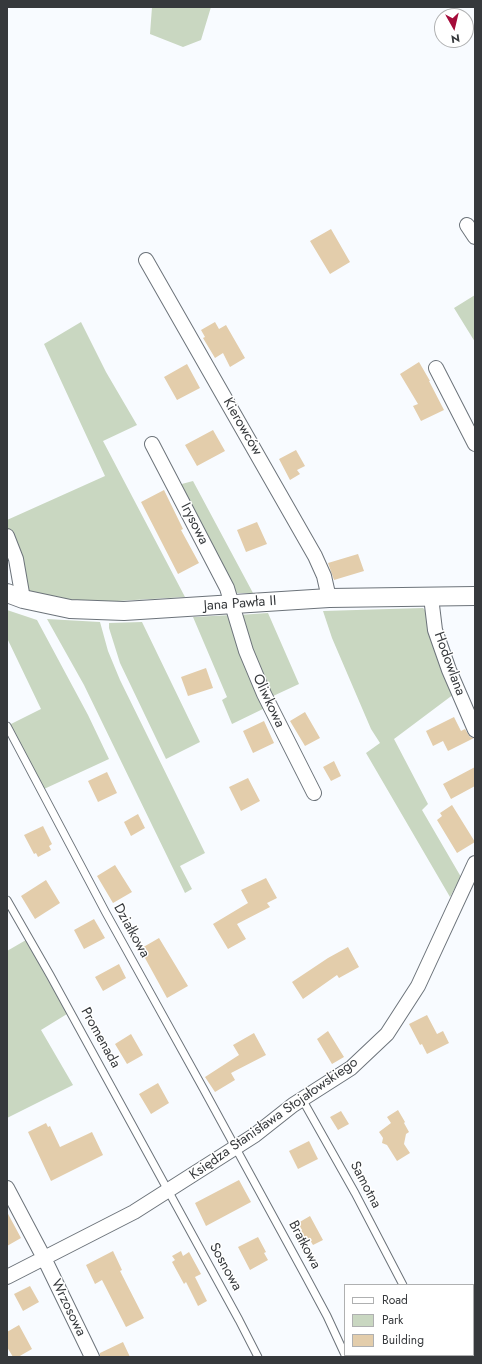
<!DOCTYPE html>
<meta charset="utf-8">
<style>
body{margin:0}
#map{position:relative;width:482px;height:1364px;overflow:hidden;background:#f8fbff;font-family:Jost,sans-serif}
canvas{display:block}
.frame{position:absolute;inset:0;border:8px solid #36393c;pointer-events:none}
.legend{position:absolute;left:344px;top:1284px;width:130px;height:72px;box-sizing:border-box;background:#fff;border:1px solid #afb0b1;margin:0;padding:5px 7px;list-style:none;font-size:12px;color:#36393c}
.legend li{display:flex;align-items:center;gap:8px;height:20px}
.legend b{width:20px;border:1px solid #afb0b1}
.north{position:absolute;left:434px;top:8px;width:40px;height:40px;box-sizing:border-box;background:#fff;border:1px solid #afb0b1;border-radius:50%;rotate:172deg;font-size:11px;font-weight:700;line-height:16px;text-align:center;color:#36393c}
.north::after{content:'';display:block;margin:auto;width:14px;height:18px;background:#a50b3a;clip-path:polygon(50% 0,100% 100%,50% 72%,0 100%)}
</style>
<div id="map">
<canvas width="482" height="1364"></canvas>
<div class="frame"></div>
<ul class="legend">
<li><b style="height:5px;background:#fff"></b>Road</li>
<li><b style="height:11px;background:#c9d7c1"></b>Park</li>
<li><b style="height:11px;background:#e3cdab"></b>Building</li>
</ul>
<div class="north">N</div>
</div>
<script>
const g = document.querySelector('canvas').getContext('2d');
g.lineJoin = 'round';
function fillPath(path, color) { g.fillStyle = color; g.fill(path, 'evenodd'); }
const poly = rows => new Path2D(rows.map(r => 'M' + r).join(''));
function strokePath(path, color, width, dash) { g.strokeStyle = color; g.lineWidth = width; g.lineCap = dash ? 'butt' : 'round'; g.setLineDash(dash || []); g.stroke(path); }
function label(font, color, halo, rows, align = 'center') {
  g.font = font + ' Jost,sans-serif'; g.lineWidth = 3; g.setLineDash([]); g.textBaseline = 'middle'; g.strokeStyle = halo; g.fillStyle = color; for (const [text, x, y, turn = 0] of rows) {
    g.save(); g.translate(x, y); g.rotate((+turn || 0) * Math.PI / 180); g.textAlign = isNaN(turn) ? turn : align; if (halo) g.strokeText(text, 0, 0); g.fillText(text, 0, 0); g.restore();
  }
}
fillPath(poly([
 [152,7,211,7,201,40,183,47,150,34],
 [475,295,475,342,454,308],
 [81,322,106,372,137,425,103,441,185,597,84,603,25,594,18,554,7,529,7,520,105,476,44,344],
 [193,481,253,593,237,593,232,590,178,485],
 [423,608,426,611,454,694,394,739,428,804,422,810,461,877,450,897,366,753,380,743,371,729,332,638,323,611],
 [7,610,37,620,88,715,109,759,44,789,9,725,41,709,7,638],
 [268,613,299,684,271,697,239,615],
 [232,615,267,707,232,724,222,700,227,697,193,617],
 [47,619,100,622,108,651,120,680,205,853,180,866,192,889,185,893,84,685],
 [142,622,200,742,166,759,120,663,109,628,109,623],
 [26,940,67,1014,41,1030,73,1085,7,1118,7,951]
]), '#c9d7c1');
fillPath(poly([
 [331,229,350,262,330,274,310,241],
 [215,322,219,329,226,325,245,358,230,367,223,353,215,358,203,338,205,337,201,330],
 [419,362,430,381,429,381,444,410,421,421,413,406,418,404,400,374],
 [187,364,200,388,177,400,164,377],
 [213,430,225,451,197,466,185,445],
 [296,450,305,466,297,470,300,474,290,480,279,459],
 [164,490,183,529,181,530,199,563,178,574,141,502],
 [257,522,267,544,246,552,237,530],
 [358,554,364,571,334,580,328,563],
 [206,668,213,688,188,696,181,677],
 [305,712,320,738,305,746,290,721],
 [454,717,461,731,465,729,470,737,474,738,448,751,443,741,433,746,426,731],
 [264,721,274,743,253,753,243,731],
 [334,761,341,776,331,781,323,767],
 [475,767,475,786,451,799,443,784],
 [107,772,117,793,98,802,88,781],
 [248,778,260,801,241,811,229,787],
 [452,805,475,842,457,853,437,820,442,816,440,813],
 [138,814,145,828,131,836,124,822],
 [43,826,52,844,49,846,51,850,38,857,36,853,34,854,24,835],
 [115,865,132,892,113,903,97,876],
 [266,878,277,898,267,903,270,907,237,924,246,939,228,949,213,924,248,903,241,890],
 [46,880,60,903,35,919,21,896],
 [94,919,105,938,84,949,74,930],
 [159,938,188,986,167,998,140,949],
 [348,947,359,967,339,978,337,975,303,999,292,982,328,958],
 [119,964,126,978,103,991,95,977],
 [427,1015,437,1034,443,1031,449,1043,427,1054,422,1044,420,1045,409,1024],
 [328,1031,344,1057,332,1064,317,1039],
 [254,1033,266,1055,231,1073,235,1080,215,1092,205,1077,239,1055,233,1045],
 [131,1034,143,1055,127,1064,115,1044],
 [158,1083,169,1103,151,1114,139,1094],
 [398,1110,405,1122,404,1123,409,1132,406,1134,404,1144,410,1153,397,1161,387,1145,382,1143,383,1138,379,1132,391,1123,387,1117],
 [341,1111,349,1124,338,1130,330,1117],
 [46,1123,48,1127,50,1126,60,1147,92,1132,103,1155,51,1181,28,1132],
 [309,1141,318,1159,298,1169,289,1151],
 [239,1180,251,1202,206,1226,195,1203],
 [7,1212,21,1238,7,1246],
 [310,1216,323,1240,313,1245,310,1240,305,1242,299,1232,302,1230,298,1223],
 [258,1237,266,1252,264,1253,268,1260,250,1270,238,1247],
 [113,1251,122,1270,120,1271,144,1318,126,1327,102,1280,95,1284,86,1265],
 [181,1251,183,1256,189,1252,201,1274,195,1277,207,1301,198,1306,186,1282,184,1284,172,1262,175,1260,172,1256],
 [30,1286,39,1302,23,1311,14,1294],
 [19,1325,32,1349,18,1357,13,1357,7,1347,7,1332],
 [123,1342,130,1357,100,1357,100,1353]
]), '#e3cdab');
const service = poly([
 [7,726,106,913,203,1088,305,1275,327,1316,346,1357],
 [7,900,50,975,239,1320,258,1357],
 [302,1099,355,1193,403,1285],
 [439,1355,439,1357]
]);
const minor = poly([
 [467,225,475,237],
 [146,260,315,556,324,576,329,598],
 [436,368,475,444],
 [152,444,227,588,246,651,264,694,314,793],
 [7,536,16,559,23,599],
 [431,597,435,630,449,670,475,730],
 [7,1188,44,1258,92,1357],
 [7,1277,134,1212,255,1135,293,1105,351,1068,387,1034,418,986,475,863]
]);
const tertiary = poly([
 [7,593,23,599,70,609,124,611,329,598,475,596]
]);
strokePath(service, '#6c737a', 9);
strokePath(minor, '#6c737a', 16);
strokePath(tertiary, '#6c737a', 20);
strokePath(service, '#fff', 7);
strokePath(minor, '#fff', 14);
strokePath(tertiary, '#fff', 18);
label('14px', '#36393c', '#fff', [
 ["Kierowców",242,427,60],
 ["Irysowa",194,524,63],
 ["Jana Pawła II",240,604,-4],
 ["Hodowlana",449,664,70],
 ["Oliwkowa",268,701,65],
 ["Działkowa",131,931,61],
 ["Promenada",100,1038,61],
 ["Księdza Stanisława Stojałowskiego",274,1119,-35],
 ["Samotna",365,1185,62],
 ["Bratkowa",304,1245,62],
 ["Sosnowa",225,1267,61],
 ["Wrzosowa",68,1308,64]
]);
</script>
